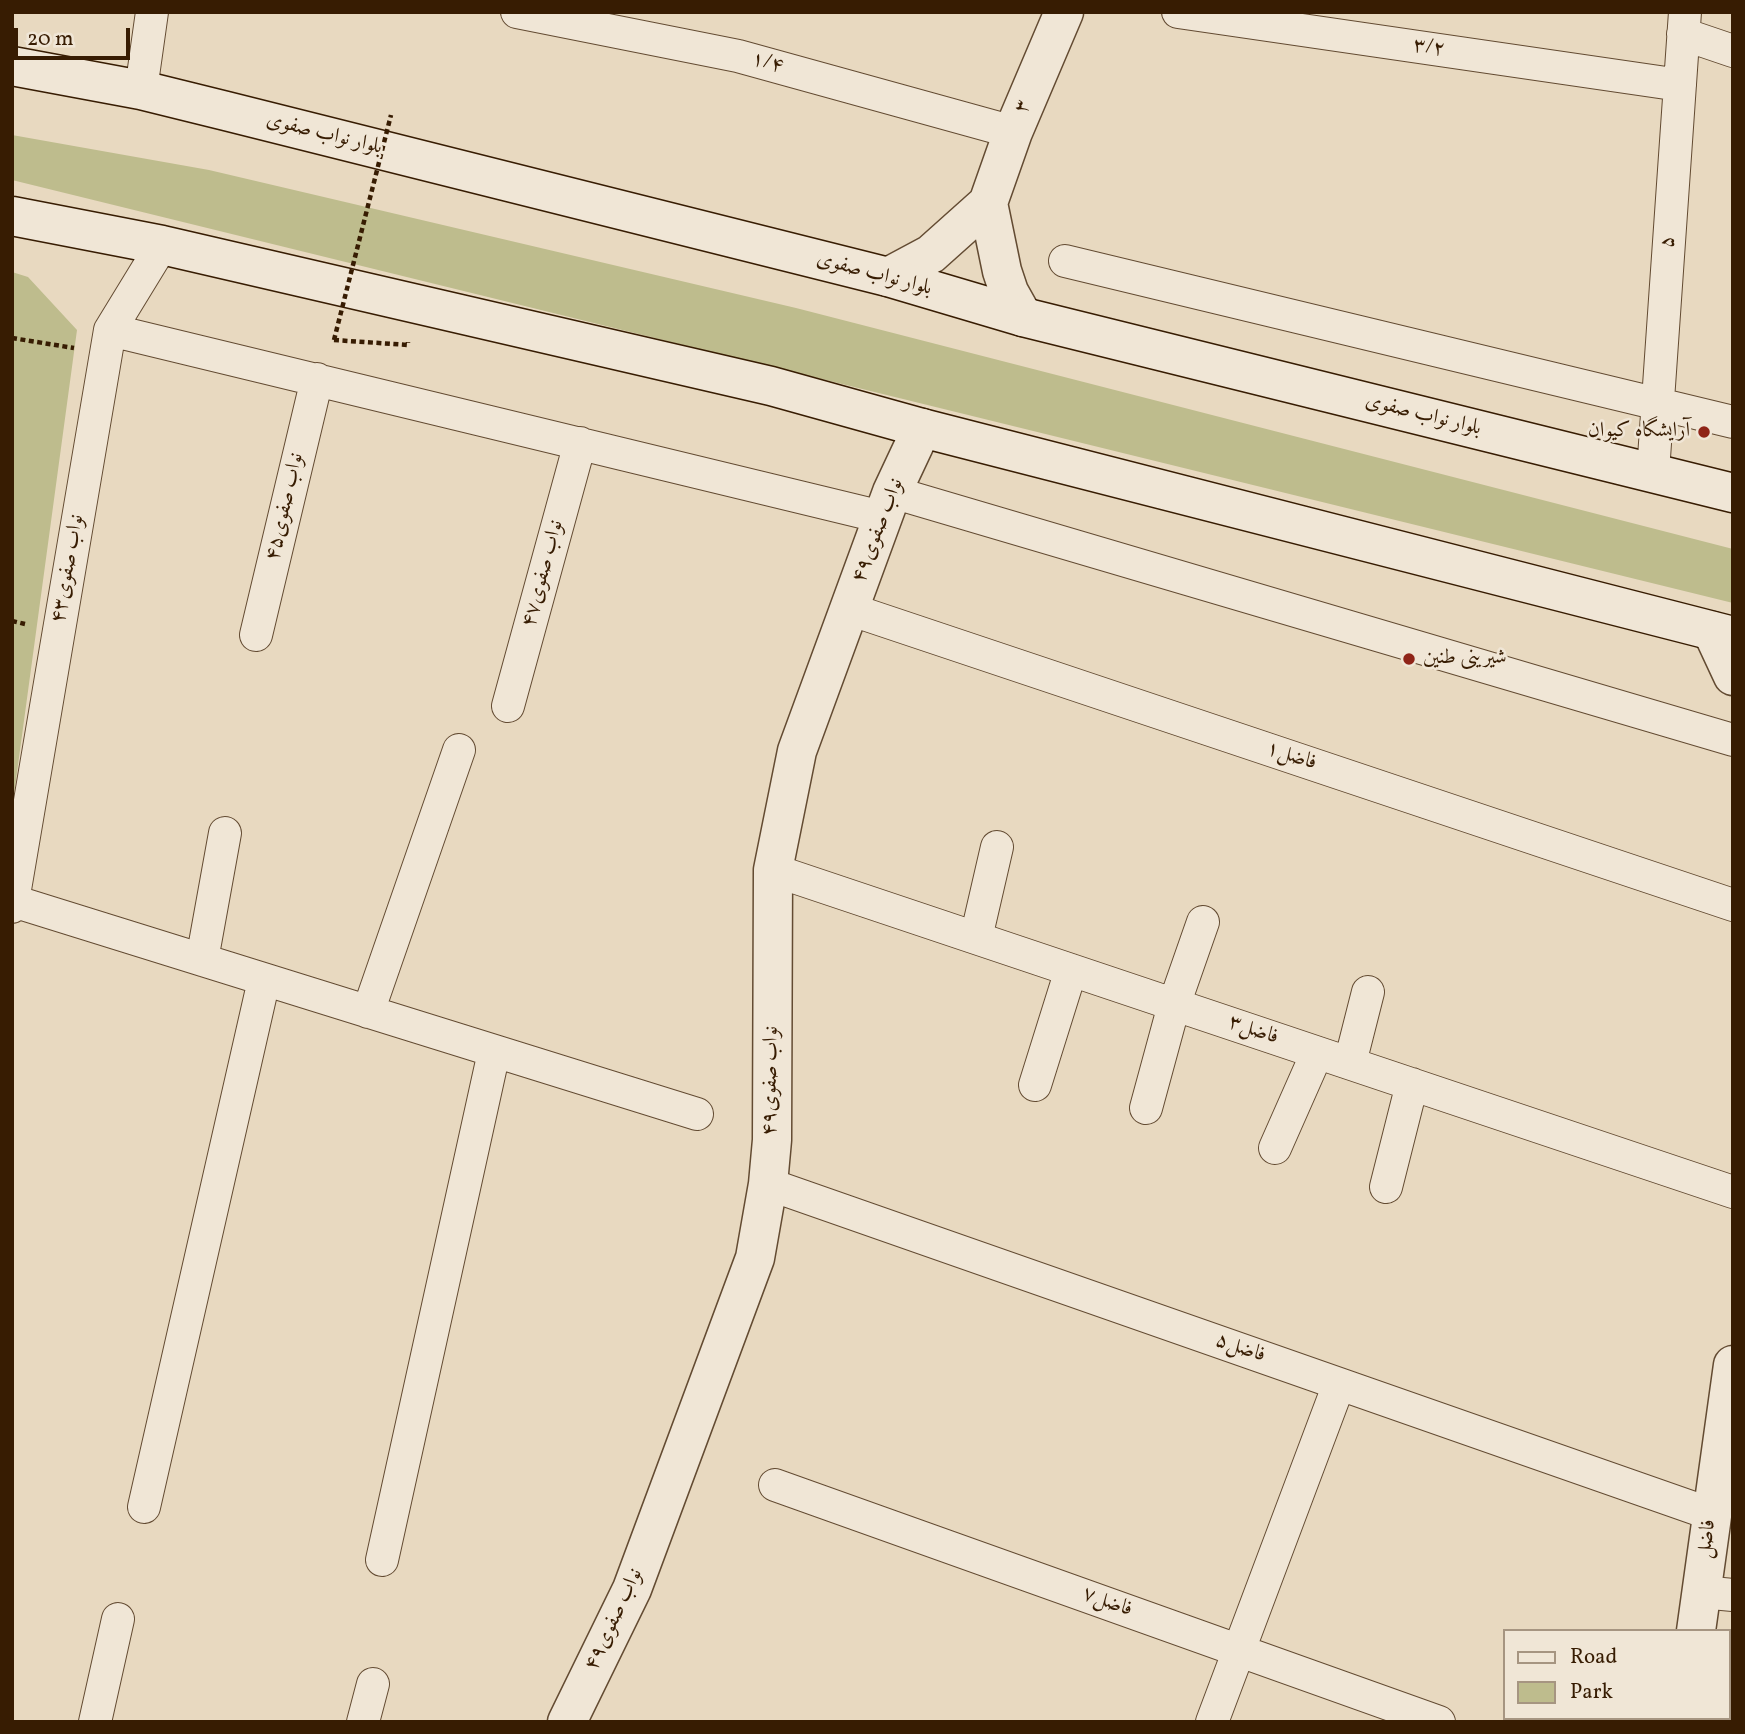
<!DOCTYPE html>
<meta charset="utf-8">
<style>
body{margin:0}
#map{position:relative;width:1745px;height:1734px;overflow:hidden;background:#e8d9c0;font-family:Vollkorn,serif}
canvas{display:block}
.frame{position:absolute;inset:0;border:14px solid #371c02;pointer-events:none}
.legend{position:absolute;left:1503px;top:1629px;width:228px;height:91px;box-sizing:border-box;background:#f0e6d6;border:2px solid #a69581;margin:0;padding:9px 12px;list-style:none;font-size:21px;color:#371c02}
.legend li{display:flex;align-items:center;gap:14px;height:35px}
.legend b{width:35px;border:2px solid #a69581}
.scale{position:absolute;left:14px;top:28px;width:116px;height:32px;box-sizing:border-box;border:4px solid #371c02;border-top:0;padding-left:9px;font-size:21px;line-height:24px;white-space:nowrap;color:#371c02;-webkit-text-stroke:5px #f0e6d6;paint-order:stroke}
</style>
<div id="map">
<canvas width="1745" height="1734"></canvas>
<div class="frame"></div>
<ul class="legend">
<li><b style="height:9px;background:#f0e6d6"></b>Road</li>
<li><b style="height:19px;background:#bebc8d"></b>Park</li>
</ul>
<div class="scale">20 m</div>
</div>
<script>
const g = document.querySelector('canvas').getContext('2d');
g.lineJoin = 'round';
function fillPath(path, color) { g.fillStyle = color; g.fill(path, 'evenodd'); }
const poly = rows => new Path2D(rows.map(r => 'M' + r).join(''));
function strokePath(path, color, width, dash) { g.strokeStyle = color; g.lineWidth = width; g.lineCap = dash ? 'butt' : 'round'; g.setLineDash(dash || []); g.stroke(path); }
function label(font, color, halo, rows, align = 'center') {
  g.font = font + ' Vollkorn,Amiri,serif'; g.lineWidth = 5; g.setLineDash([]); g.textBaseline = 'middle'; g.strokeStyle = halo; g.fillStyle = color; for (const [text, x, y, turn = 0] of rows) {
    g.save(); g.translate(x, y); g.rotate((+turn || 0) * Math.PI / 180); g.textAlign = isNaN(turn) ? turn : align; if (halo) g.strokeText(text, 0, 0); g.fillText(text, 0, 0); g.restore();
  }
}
fillPath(poly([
 [12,135,209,170,796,308,1733,549,1733,603,12,180],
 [12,272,28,277,77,330,12,809]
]), '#bebc8d');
const minor = poly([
 [517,12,738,56,1013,132],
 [1178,12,1680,85],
 [1683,34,1733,51],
 [141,90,152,12],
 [1065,261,1733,422],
 [110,330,882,517],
 [1653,472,1685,12],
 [892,492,1733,740],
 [849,609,1733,905],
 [256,635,317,379],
 [508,706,580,443],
 [773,870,1733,1192],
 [13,901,697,1114],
 [12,907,110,330,162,245],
 [976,938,997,847],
 [202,960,225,833],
 [368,1012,459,750],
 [1350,1063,1368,992],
 [1035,1085,1071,970],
 [1146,1108,1174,1005,1203,922],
 [1275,1148,1317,1053],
 [768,1184,1711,1514],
 [1386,1187,1412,1084],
 [775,1485,1439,1722],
 [144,1507,264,980],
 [382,1560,494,1052],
 [1701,1592,1733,1595],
 [95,1722,118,1619],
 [363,1722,373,1684],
 [1212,1722,1339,1384]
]);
const tertiary = poly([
 [988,203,1002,271,1009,292,1023,317],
 [888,277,931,254,988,203,1013,132,1064,12],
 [1712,631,1733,676],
 [1696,1631,1733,1365],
 [567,1722,632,1589,755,1258,768,1184,772,1140,773,870,797,751,892,492,922,428],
 [1683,1722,1684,1718]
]);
const secondary = poly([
 [12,66,141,90,226,111,888,277,1023,317,1733,493],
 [12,216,162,245,771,386,922,428,1733,636]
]);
strokePath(minor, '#634b32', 34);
strokePath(tertiary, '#634b32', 41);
strokePath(secondary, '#371c02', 41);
strokePath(poly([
 [12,338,74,348],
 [334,340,408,345,408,342],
 [12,621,25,624]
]), '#371c02', 4.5, [5, 3.5]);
strokePath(minor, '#f0e6d6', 32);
strokePath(tertiary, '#f0e6d6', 38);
strokePath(secondary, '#f0e6d6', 38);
strokePath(poly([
 [334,340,391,115]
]), '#371c02', 4.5, [5, 3.5]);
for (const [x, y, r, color] of [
 [1704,432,7,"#8f2418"],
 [1409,659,7,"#8f2418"]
]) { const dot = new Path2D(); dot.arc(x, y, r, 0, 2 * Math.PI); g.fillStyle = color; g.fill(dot); strokePath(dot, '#f0e6d6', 2.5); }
label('21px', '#371c02', '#f0e6d6', [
 ["۳/۲",1429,49,8],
 ["۱/۴",767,64,15],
 ["۳",1024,107,-67],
 ["بلوار نواب صفوی",324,135,14],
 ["۵",1669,242,-86],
 ["بلوار نواب صفوی",874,275,15],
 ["بلوار نواب صفوی",1423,416,14],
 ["۴۵نواب صفوی",286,507,-77],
 ["۴۹نواب صفوی",879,531,-69],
 ["۴۳نواب صفوی",69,569,-80],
 ["۴۷نواب صفوی",544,574,-75],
 ["۱فاضل",1291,757,18],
 ["۳فاضل",1253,1031,19],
 ["۴۹نواب صفوی",772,1081,-89],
 ["۵فاضل",1240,1349,19],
 ["فاضل",1708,1539,-83],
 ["۷فاضل",1107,1603,20],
 ["۴۹نواب صفوی",615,1620,-65]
]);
label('21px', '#371c02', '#f0e6d6', [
 ["آرایشگاه کیوان",1690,432],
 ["شیرینی طنین",1423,659,"left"]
], 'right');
</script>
